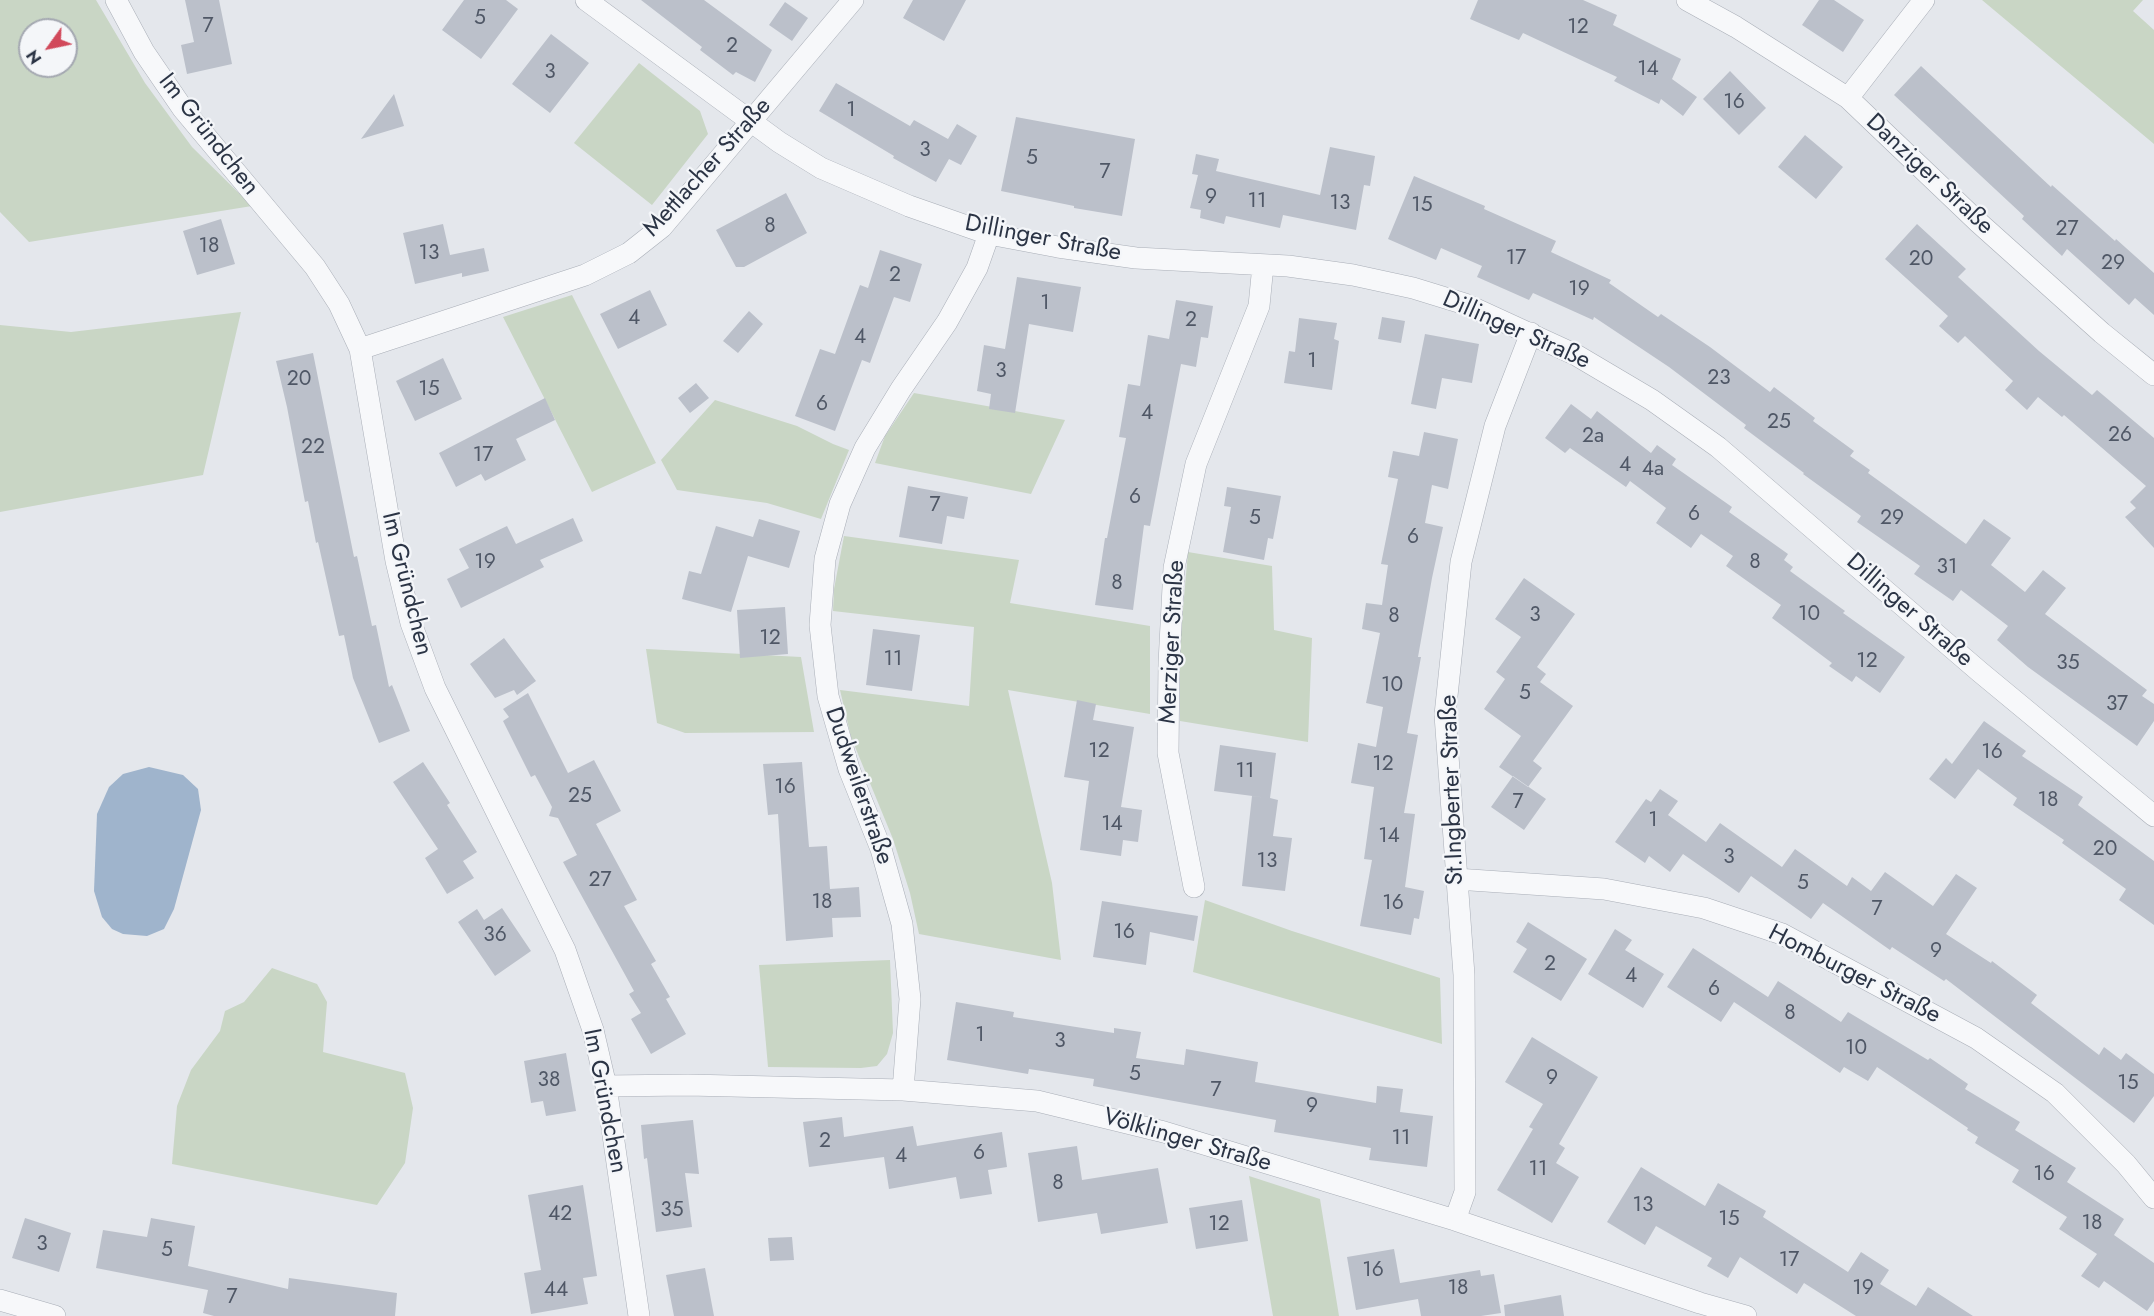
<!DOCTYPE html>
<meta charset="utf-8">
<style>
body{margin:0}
#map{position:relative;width:2154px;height:1316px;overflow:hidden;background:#e4e7ec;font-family:Jost,sans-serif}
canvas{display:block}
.north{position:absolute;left:18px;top:18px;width:60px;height:60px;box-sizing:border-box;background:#f4f6f9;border:2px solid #a4a8b1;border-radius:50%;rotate:237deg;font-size:16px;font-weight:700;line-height:24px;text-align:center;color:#2b3445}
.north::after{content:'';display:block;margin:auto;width:21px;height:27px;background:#d1495b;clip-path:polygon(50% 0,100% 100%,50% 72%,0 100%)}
</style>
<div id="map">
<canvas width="2154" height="1316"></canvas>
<div class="north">N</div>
</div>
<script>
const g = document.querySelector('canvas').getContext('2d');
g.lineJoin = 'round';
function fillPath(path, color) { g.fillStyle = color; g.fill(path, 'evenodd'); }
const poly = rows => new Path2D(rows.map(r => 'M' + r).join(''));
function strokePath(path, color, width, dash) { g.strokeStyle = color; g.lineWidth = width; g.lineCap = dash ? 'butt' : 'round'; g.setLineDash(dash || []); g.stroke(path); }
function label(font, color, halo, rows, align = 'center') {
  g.font = font + ' Jost,sans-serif'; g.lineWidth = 4.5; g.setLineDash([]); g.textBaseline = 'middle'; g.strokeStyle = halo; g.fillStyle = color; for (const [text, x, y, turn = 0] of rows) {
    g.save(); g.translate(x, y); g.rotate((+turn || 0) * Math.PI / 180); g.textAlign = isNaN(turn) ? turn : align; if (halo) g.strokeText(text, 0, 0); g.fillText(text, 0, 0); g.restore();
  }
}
fillPath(poly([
 [0,0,96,0,145,83,192,147,252,206,29,242,0,212],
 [30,30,66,30,66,66,30,66],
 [1982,0,2143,0,2133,11,2154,30,2154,144],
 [639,63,700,111,708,134,652,205,574,143],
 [572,295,656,463,592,492,503,317],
 [241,312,203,475,0,512,0,325,71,332],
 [914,393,1065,420,1031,494,875,463,885,436],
 [715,400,797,426,833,444,849,450,821,519,767,503,677,490,661,460],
 [844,536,1019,560,1010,603,1150,626,1150,714,1008,690,1052,883,1061,960,919,934,910,893,893,839,851,737,840,690,969,706,974,627,833,611,834,589],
 [1188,552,1272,566,1274,630,1312,638,1308,742,1180,721,1180,643],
 [646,649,801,657,814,732,685,733,657,723],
 [1205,900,1292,931,1440,978,1442,1044,1193,972],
 [890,960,893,1033,887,1054,877,1066,861,1068,768,1067,759,965],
 [272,968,317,984,327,1002,323,1052,405,1073,413,1108,405,1163,377,1205,172,1164,177,1106,191,1070,220,1031,225,1011,244,1002],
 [1249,1176,1320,1199,1339,1316,1273,1316]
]), '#c9d6c5');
fillPath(poly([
 [149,767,183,775,198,789,201,810,174,909,164,929,147,936,123,934,112,929,102,917,94,891,97,814,109,787,123,774]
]), '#9fb4cc');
fillPath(poly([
 [185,0,219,0,232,64,187,74,181,45,194,42],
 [464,0,506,0,518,9,481,59,442,30],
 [641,0,704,0,772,50,755,82,736,72,733,75,700,50,702,47],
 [913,0,966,0,944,41,903,18],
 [1478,0,1583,0,1617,15,1613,25,1681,59,1672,79,1697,97,1683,116,1661,99,1659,104,1614,81,1617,77,1523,33,1519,40,1470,19],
 [1819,0,1834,0,1864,20,1843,52,1802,25],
 [785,2,808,18,792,41,769,25],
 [551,34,589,63,550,113,512,84],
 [1921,66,2051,187,2052,185,2115,241,2116,239,2154,273,2154,315,2135,298,2129,305,2067,249,2062,256,2022,219,2024,216,1894,95],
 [1730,71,1766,108,1739,135,1703,99],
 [836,83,910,126,914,120,948,139,957,124,977,136,961,165,949,159,936,182,893,158,894,156,819,111],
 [394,94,404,126,361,139],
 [1016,117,1135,139,1122,216,1074,208,1074,206,1001,191],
 [1805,135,1843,167,1816,199,1778,167],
 [1330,147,1375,156,1370,186,1364,185,1356,230,1283,215,1280,228,1226,216,1224,224,1200,218,1201,210,1190,208,1198,175,1192,174,1196,154,1219,159,1216,171,1320,195],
 [1414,176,1485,206,1484,209,1556,241,1551,252,1611,280,1609,283,1658,317,1661,314,1710,347,1770,392,1774,387,1815,418,1813,421,1854,451,1850,456,1870,470,1868,473,1966,544,1984,519,2011,538,1991,565,2025,592,2043,570,2066,588,2045,614,2147,690,2142,696,2154,704,2154,721,2137,746,2028,667,1997,640,2008,626,1961,590,1953,601,1914,574,1920,566,1857,522,1861,516,1803,474,1804,473,1744,428,1746,425,1669,367,1594,317,1593,320,1533,293,1529,300,1477,277,1482,266,1441,248,1436,260,1388,239],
 [786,193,807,233,744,267,736,267,716,230],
 [221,219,235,264,197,275,183,231],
 [443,224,450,255,484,248,489,271,462,277,462,273,415,284,403,233],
 [1917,224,1966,269,1958,277,2039,351,2092,395,2097,390,2154,438,2154,548,2125,517,2136,508,2130,502,2146,486,2064,415,2062,417,2038,397,2027,410,2005,390,2013,381,1965,336,1958,343,1939,326,1948,316,1885,259],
 [880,250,922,264,910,302,894,297,870,363,862,360,835,431,795,416,820,349,835,354,860,285,868,288],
 [1017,277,1081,287,1073,332,1029,324,1015,413,989,409,991,394,977,391,984,345,1005,349],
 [650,290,667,325,618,349,600,314],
 [1176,300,1213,306,1208,338,1201,337,1196,367,1181,364,1150,526,1144,525,1133,610,1095,605,1105,538,1107,538,1126,438,1119,437,1128,384,1140,386,1148,335,1169,339],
 [749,311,763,324,738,353,723,341],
 [1382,317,1405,321,1401,343,1378,339],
 [1299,318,1337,323,1334,339,1339,341,1332,390,1284,383,1289,351,1295,352],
 [1425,334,1479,344,1472,383,1442,378,1436,409,1411,404],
 [313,353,354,557,357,556,372,626,376,625,389,687,392,685,410,731,379,743,353,678,344,635,339,636,318,542,316,543,308,501,305,502,287,407,276,361],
 [443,358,462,399,415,421,396,381],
 [696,383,709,398,690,413,678,398],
 [545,398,555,420,516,439,526,460,485,481,481,474,456,487,439,453],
 [1571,404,1591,419,1597,411,1651,453,1657,445,1676,459,1672,465,1732,507,1729,512,1788,554,1784,560,1793,567,1790,571,1845,611,1843,613,1905,657,1880,693,1856,676,1852,682,1829,666,1832,663,1772,618,1781,605,1726,566,1733,556,1701,534,1691,548,1656,523,1666,508,1630,481,1626,487,1570,448,1565,453,1545,438],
 [1424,432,1458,439,1448,489,1432,485,1425,523,1443,527,1432,578,1418,657,1421,657,1407,733,1418,735,1404,813,1415,814,1405,887,1424,891,1419,919,1414,918,1411,935,1360,926,1372,860,1364,859,1374,787,1351,783,1358,743,1376,747,1383,707,1366,703,1380,633,1362,629,1366,603,1382,605,1388,565,1381,564,1398,479,1388,477,1393,451,1419,456],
 [908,486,968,497,964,519,947,516,942,544,899,537],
 [1227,487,1281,496,1273,539,1268,538,1264,560,1223,552,1231,507,1224,506],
 [573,518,583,541,540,560,544,567,461,608,447,579,469,568,459,549,507,526,516,544],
 [759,519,800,531,789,568,748,556,731,612,682,599,689,571,701,574,716,526,753,537],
 [1524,578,1575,614,1537,667,1546,674,1540,682,1573,706,1533,761,1542,768,1528,787,1499,767,1521,736,1484,709,1505,679,1496,672,1521,637,1495,619],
 [785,607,788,654,740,658,737,610],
 [873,629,920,635,912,691,866,685],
 [504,638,536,681,517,695,514,690,495,698,470,664],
 [528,693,568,773,594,760,621,811,596,824,637,900,624,906,656,961,651,964,670,997,666,999,686,1034,651,1054,631,1019,641,1013,629,994,634,991,563,862,577,855,558,818,549,816,552,807,535,775,531,777,503,721,509,717,503,709],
 [1077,700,1096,704,1093,720,1134,727,1121,807,1142,810,1138,842,1123,840,1121,856,1080,850,1089,781,1064,777],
 [1984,721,2026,751,2022,756,2083,797,2078,805,2154,861,2154,925,2119,900,2126,889,2062,843,2064,840,2013,805,2017,798,1978,769,1955,799,1929,779,1946,758,1952,764],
 [1220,745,1276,753,1270,798,1278,800,1273,836,1292,838,1285,891,1242,886,1252,796,1268,798,1214,791],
 [423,762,450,803,447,805,477,852,463,861,474,878,447,894,425,858,438,849,393,782],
 [802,762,809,847,827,846,830,889,859,887,861,917,832,918,833,937,786,941,778,814,768,815,763,764],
 [1513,776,1546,799,1524,830,1491,807],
 [1660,789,1678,801,1668,815,1706,842,1720,823,1782,867,1795,849,1847,886,1852,877,1871,891,1885,872,1933,906,1956,874,1977,888,1946,934,1991,963,1992,961,2037,995,2031,1003,2099,1055,2104,1047,2121,1060,2126,1053,2154,1074,2154,1096,2134,1123,1946,979,1944,981,1892,947,1890,950,1823,903,1811,919,1751,876,1739,893,1683,854,1670,872,1649,856,1645,863,1615,842,1646,799,1651,802],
 [1102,901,1198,916,1194,941,1150,932,1146,965,1093,957],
 [502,908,531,951,495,976,458,922,477,909,484,920],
 [1528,922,1587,959,1561,1001,1513,972,1527,949,1516,942],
 [1615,929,1632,940,1625,950,1664,974,1643,1008,1588,974],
 [1693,948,1768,997,1778,981,1841,1022,1848,1012,1928,1060,1930,1058,1968,1084,1965,1089,2020,1122,2015,1130,2076,1168,2067,1182,2124,1219,2114,1235,2154,1263,2154,1301,2147,1311,2104,1281,2099,1288,2081,1276,2097,1254,2059,1229,2067,1217,2012,1182,2019,1170,1975,1143,1978,1137,1967,1130,1968,1128,1877,1067,1868,1081,1844,1067,1840,1073,1734,1002,1721,1022,1667,987],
 [956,1002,1014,1012,1013,1017,1114,1033,1114,1028,1141,1032,1136,1058,1184,1065,1186,1049,1258,1062,1255,1082,1376,1103,1377,1086,1403,1089,1400,1112,1433,1116,1427,1167,1369,1160,1371,1148,1274,1132,1276,1120,1093,1086,1094,1079,1029,1069,1028,1074,947,1060],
 [1532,1037,1598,1077,1559,1144,1565,1148,1556,1163,1579,1177,1552,1223,1497,1190,1533,1129,1529,1127,1543,1104,1505,1082],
 [566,1053,576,1111,546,1116,543,1101,531,1103,524,1061],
 [842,1117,844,1137,913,1126,917,1146,1002,1132,1007,1167,988,1170,992,1194,960,1199,956,1177,889,1189,884,1157,809,1167,803,1122],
 [693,1120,699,1174,685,1173,692,1227,656,1232,647,1158,644,1159,641,1125],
 [1077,1146,1082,1180,1158,1168,1168,1223,1101,1234,1097,1213,1038,1222,1028,1153],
 [1641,1167,1705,1206,1718,1183,1766,1211,1763,1217,1848,1272,1861,1252,1889,1270,1880,1284,1916,1306,1928,1287,1973,1316,1856,1316,1804,1283,1797,1294,1740,1257,1728,1278,1707,1266,1712,1258,1656,1226,1645,1245,1607,1222],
 [583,1185,597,1276,583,1278,588,1304,531,1314,524,1273,541,1270,528,1195],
 [1242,1200,1248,1241,1196,1249,1189,1208],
 [25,1218,71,1233,59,1272,12,1258],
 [151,1218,195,1226,188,1266,288,1289,289,1278,397,1293,395,1316,214,1316,203,1313,208,1290,96,1268,103,1230,147,1237],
 [792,1237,794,1260,770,1261,768,1238],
 [1394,1249,1400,1283,1480,1270,1481,1276,1494,1274,1501,1313,1481,1316,1421,1316,1418,1299,1356,1310,1347,1257],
 [705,1268,714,1316,674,1316,666,1275],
 [1561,1295,1564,1316,1505,1316,1504,1305]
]), '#bbc0ca');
const street = poly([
 [116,0,144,52,183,109,315,267,339,304,360,349,396,561,411,623,435,688,565,950,593,1030,606,1086,639,1316],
 [586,0,779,142,821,168,909,206,989,234,1058,247,1136,258,1288,266,1353,275,1413,288,1465,304,1576,355,1652,400,1718,447,1980,672,2154,816],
 [1687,0,1736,27,1848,98,1978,222,2102,333,2154,375],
 [1848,98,1924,0],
 [360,349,585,275,629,253,662,227,853,0],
 [1456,879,1604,889,1704,908,1782,934,1976,1038,2055,1093,2126,1164,2154,1198],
 [1194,887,1168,753,1169,663,1174,568,1196,464,1259,306,1263,265],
 [606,1086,688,1085,903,1090,1037,1101,1164,1132,1455,1220,1700,1303,1746,1316],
 [903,1090,910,999,902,924,881,849,849,769,828,696,820,625,825,559,840,504,865,448,901,389,947,322,977,268,989,234],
 [1455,1220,1465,1192,1464,975,1445,715,1461,562,1495,426,1531,333],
 [0,1300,55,1316]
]);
strokePath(street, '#a9aeb7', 22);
strokePath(street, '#f7f8fa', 21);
label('21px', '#4f5766', null, [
 ["5",480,19],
 ["7",208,27],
 ["12",1578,28],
 ["2",732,47],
 ["14",1648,70],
 ["3",550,73],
 ["16",1734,103],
 ["1",851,111],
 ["3",925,151],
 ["5",1032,159],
 ["7",1105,173],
 ["9",1211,198],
 ["11",1257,202],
 ["13",1340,204],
 ["15",1422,206],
 ["8",770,227],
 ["27",2067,230],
 ["18",209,247],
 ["13",429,254],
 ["17",1516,259],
 ["20",1921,260],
 ["29",2113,264],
 ["2",895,276],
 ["19",1579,290],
 ["1",1045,304],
 ["4",634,319],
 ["2",1191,321],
 ["4",860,338],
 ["1",1312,362],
 ["3",1001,372],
 ["23",1719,379],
 ["20",299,380],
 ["15",429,390],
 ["6",822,405],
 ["4",1147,414],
 ["25",1779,423],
 ["26",2120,436],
 ["2a",1593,437],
 ["22",313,448],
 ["17",483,456],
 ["4",1625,466],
 ["4a",1653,470],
 ["6",1135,498],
 ["7",935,506],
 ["6",1694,515],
 ["5",1255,519],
 ["29",1892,519],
 ["6",1413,538],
 ["19",485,563],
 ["8",1755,563],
 ["31",1947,568],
 ["8",1117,584],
 ["10",1809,615],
 ["3",1535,616],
 ["8",1394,617],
 ["12",770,639],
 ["11",893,660],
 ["12",1867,662],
 ["35",2068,664],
 ["10",1392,686],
 ["5",1525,694],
 ["37",2117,705],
 ["12",1099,752],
 ["16",1992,753],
 ["12",1383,765],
 ["11",1245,772],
 ["16",785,788],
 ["25",580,797],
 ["18",2048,801],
 ["7",1518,803],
 ["1",1653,821],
 ["14",1112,825],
 ["14",1389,837],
 ["20",2105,850],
 ["3",1729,858],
 ["13",1267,862],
 ["27",600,881],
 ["5",1803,884],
 ["18",822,903],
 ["16",1393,904],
 ["7",1877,910],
 ["16",1124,933],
 ["36",495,936],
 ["9",1936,952],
 ["2",1550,965],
 ["4",1631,977],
 ["6",1714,990],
 ["8",1790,1014],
 ["1",980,1036],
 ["3",1060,1042],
 ["10",1856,1049],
 ["5",1135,1075],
 ["9",1552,1079],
 ["38",549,1081],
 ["15",2128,1084],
 ["7",1216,1091],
 ["9",1312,1107],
 ["11",1401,1139],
 ["2",825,1142],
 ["6",979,1154],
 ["4",901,1157],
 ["11",1538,1170],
 ["16",2044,1175],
 ["8",1058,1184],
 ["13",1643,1206],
 ["35",672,1211],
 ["42",560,1215],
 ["15",1729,1220],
 ["18",2092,1224],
 ["12",1219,1225],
 ["3",42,1245],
 ["5",167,1251],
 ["17",1789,1261],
 ["16",1373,1271],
 ["18",1458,1289],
 ["19",1863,1289],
 ["44",556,1291],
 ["7",232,1298]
]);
label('24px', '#2b3445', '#f4f6f9', [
 ["Im Gründchen",208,135,52],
 ["Mettlacher Straße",708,168,-48],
 ["Danziger Straße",1929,175,43],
 ["Dillinger Straße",1043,239,11],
 ["Dillinger Straße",1516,331,24],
 ["Im Gründchen",406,584,76],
 ["Dillinger Straße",1909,611,41],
 ["Merziger Straße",1173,642,-87],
 ["Dudweilerstraße",858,786,71],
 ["St.Ingberter Straße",1453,790,-92],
 ["Homburger Straße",1854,975,27],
 ["Im Gründchen",604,1101,79],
 ["Völklinger Straße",1187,1141,16]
]);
</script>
